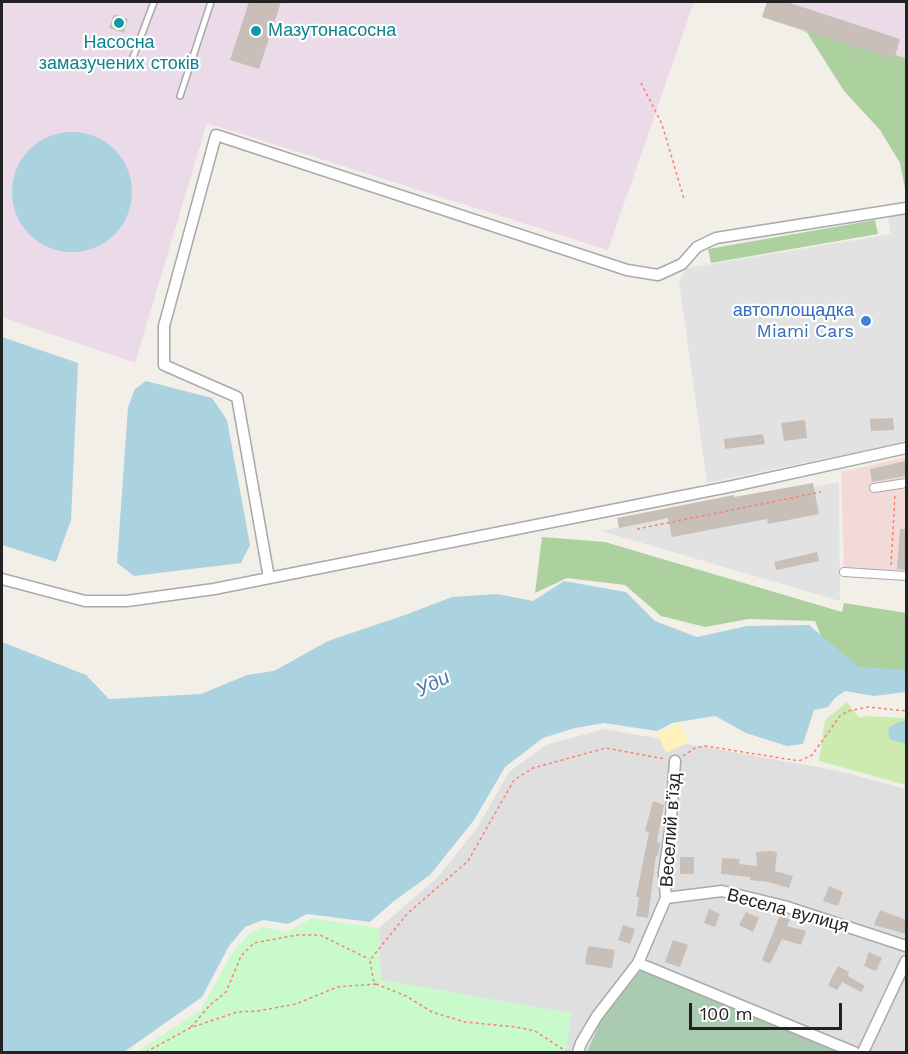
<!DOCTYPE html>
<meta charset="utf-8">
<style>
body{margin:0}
#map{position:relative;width:908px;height:1054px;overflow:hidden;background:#f2efe9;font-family:"Work Sans",sans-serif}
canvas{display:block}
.frame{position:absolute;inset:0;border:3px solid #222;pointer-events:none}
.scale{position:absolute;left:689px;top:1003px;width:153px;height:27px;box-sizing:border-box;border:3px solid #222;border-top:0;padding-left:8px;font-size:18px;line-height:21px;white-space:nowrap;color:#222;-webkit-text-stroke:4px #fff;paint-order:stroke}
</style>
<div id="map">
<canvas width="908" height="1054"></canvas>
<div class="frame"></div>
<div class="scale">100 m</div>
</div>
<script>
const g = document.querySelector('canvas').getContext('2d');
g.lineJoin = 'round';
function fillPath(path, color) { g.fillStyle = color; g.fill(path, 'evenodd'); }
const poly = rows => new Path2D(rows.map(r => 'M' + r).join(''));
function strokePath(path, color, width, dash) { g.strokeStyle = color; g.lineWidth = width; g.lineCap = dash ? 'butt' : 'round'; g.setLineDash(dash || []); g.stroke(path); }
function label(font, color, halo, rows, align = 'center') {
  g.font = font + ' "Work Sans",sans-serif'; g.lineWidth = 4.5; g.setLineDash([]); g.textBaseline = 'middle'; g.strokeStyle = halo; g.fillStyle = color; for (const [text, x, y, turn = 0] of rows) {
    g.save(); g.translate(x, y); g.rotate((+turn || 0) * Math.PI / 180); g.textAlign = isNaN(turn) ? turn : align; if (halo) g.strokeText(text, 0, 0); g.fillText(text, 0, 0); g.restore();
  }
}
fillPath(poly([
 [604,729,839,771,906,789,906,1052,566,1052,570,1013,380,980,379,928,438,877,477,828,509,772,546,745]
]), '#e0dfdf');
fillPath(poly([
 [906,457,906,581,844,572,841,472]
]), '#f2dad9');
fillPath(poly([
 [2,2,694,2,608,250,207,123,135,363,2,317],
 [767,2,906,2,906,68,762,17]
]), '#ebdbe8');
fillPath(poly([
 [847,702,859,718,865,716,906,718,906,785,819,761,825,720]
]), '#cdebb0');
fillPath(poly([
 [806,31,906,58,906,188,905,188,900,163,880,130,844,91],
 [875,220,878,234,711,263,708,249],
 [542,537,605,542,842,612,844,603,906,613,906,674,833,665,815,621,749,619,705,627,661,616,625,585,567,578,535,593]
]), '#add19e');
fillPath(poly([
 [680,723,689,742,666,753,657,733]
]), '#fff1ba');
fillPath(poly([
 [642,969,843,1052,587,1052,602,1018]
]), '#aacbaf');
fillPath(poly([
 [312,918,379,928,381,980,571,1013,566,1052,137,1052,201,1010,234,950,248,935,263,927,287,932]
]), '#c8facc');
fillPath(poly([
 [906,208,906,442,707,483,679,281,687,268,891,234,887,212],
 [839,482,840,601,601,531]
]), '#e2e2e2');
fillPath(poly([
 '12 192a60 60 0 1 1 120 0a60 60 0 1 1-120 0Z',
 [2,337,78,363,71,520,56,562,2,545],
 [146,381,212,398,227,420,250,545,241,563,134,576,117,563,128,407,135,389],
 [564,581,626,592,655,621,697,637,747,626,809,625,864,671,885,680,906,677,906,692,874,696,845,691,835,698,828,707,814,710,803,744,787,746,746,733,715,716,672,723,657,731,604,723,575,728,543,738,505,767,474,820,430,875,394,901,370,922,307,914,288,924,263,920,245,927,229,946,202,997,124,1052,2,1052,2,642,86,675,109,699,201,694,247,675,274,671,328,641,405,615,452,597,497,594,533,601],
 [902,721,906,721,906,744,890,739,888,733,889,727]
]), '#aad3df');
strokePath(poly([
 [858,676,906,679]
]), '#aad3df', 18);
fillPath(poly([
 [249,2,281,2,259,69,230,60],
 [767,2,787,2,900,39,894,59,762,17],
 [114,14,128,19,124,33,109,28],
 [893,418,894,430,871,431,870,419],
 [805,420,807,438,784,441,781,423],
 [763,434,765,444,725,449,724,439],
 [906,461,906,476,872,482,870,469],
 [813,483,819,514,768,524,767,519,672,537,668,518,619,528,617,518,734,495,734,497],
 [900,529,906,529,906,570,897,569],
 [817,552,819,561,776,570,774,562],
 [653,801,664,805,657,842,660,843,658,856,656,856,648,918,636,916,639,897,636,897,649,832,645,831],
 [770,851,777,852,775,871,793,876,789,888,768,882,750,880,750,877,721,874,722,858,740,859,739,864,757,866,756,852],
 [680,857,694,857,694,874,680,874],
 [829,886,843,892,838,906,823,901],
 [709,909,720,914,715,927,704,923],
 [880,910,906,920,906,934,874,925],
 [746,912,759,918,753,932,739,925],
 [780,915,790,920,787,926,806,931,801,945,782,939,770,964,762,960],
 [623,925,635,929,630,944,618,940],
 [673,940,688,945,680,967,665,962],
 [588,946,615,950,612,968,585,964],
 [869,952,882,958,876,971,864,966],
 [838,966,849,972,848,976,865,986,861,992,842,982,837,990,828,985]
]), '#c7bfb8');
const service = poly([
 [132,60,154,2],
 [180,96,211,2]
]);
const pedestrian = poly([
 [874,488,906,483],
 [844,572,906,576]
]);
const minor = poly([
 [269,578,237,397,164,365,164,326,216,135,627,270,658,275,682,264,697,247,716,238,906,208],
 [2,579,85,601,127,601,214,589,733,486,906,448],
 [666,898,722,891,784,906,906,946],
 [638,963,854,1052],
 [578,1052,581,1043,597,1016,638,963,666,898,664,873,670,831,675,761],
 [863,1052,906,961]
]);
strokePath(service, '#a9a9a9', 8);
strokePath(pedestrian, '#a9a9a9', 10);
strokePath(minor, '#a9a9a9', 13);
strokePath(poly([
 [641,83,662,124,684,199],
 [637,529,821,492],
 [891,565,895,495],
 [683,756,695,748,706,746,799,761,812,755,840,716,848,711,868,707,906,711],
 [376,984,406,996,432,1012,465,1022,516,1027,535,1031,567,1052],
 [191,1027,210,1005,226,992,241,956,254,943,297,935,320,935,369,959],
 [146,1052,190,1028,237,1012,258,1011,296,1004,337,987,376,984,373,979,370,960,407,914,468,861,514,780,533,768,606,748,665,759]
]), '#fa8072', 1.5, [3, 3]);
strokePath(service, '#fff', 5);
strokePath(pedestrian, '#fff', 8);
strokePath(minor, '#fff', 10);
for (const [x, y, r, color] of [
 [119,23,6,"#0f9aa8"],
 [256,31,6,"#0f9aa8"],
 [866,321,6,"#3f7fe0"]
]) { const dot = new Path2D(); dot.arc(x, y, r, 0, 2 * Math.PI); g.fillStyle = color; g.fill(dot); strokePath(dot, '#fff', 2); }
label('18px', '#0d838f', '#fff', [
 ["Мазутонасосна",268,31],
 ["Насосна",119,43,"center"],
 ["замазучених стоків",119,64,"center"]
], 'left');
label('18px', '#366cbe', '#fff', [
 ["автоплощадка",854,311],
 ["Miami Cars",854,332]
], 'right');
label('18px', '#222', '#fff', [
 ["Веселий в’їзд",671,830,-86],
 ["Весела вулиця",788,911,15]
]);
label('italic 20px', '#4a7aab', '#fff', [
 ["Уди",433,684,-27]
]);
</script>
